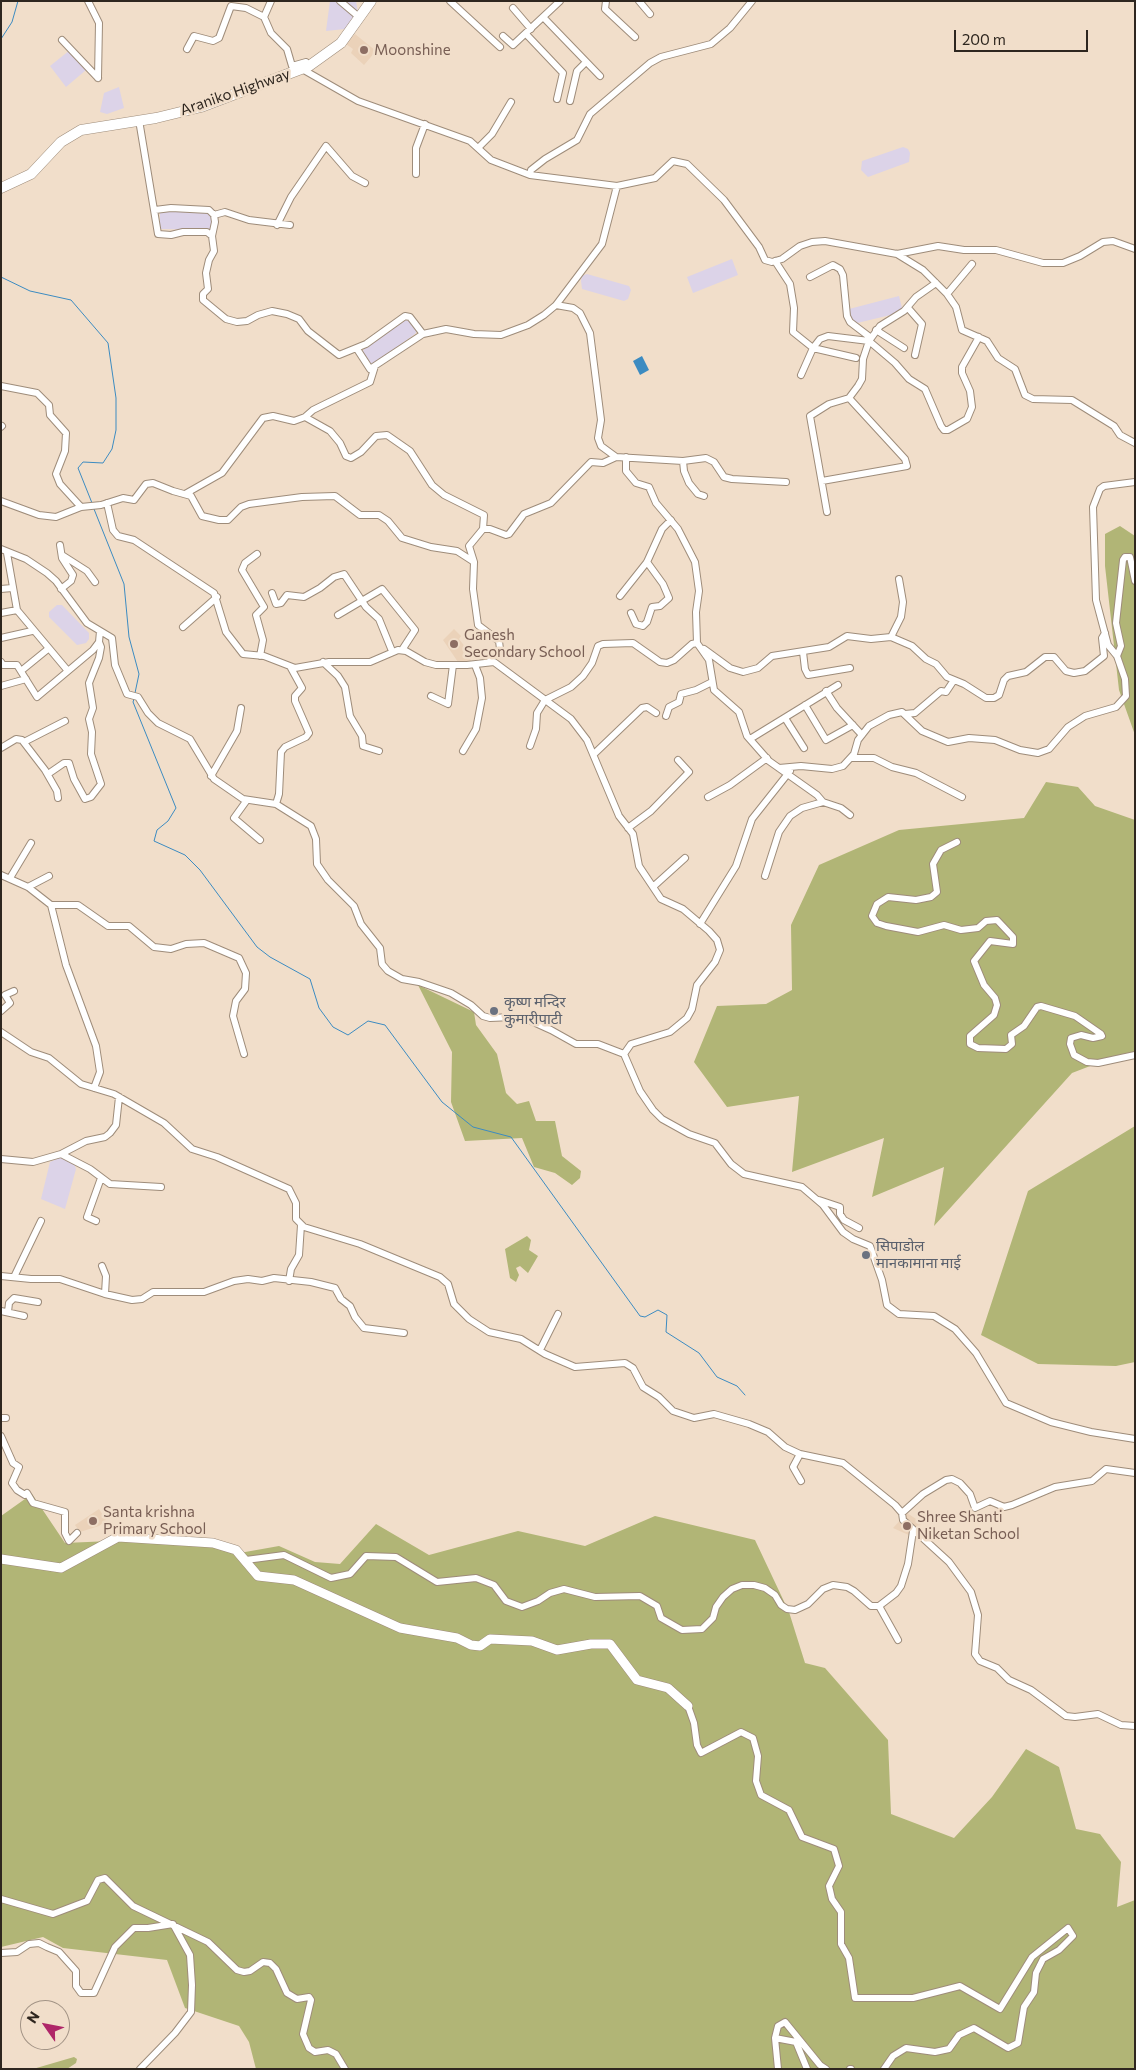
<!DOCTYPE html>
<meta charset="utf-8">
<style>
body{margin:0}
#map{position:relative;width:1136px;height:2070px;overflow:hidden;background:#f1deca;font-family:Commissioner,sans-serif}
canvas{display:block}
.frame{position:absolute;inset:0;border:2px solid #2e261f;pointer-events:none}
.north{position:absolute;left:20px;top:2000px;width:50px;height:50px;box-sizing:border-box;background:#f1deca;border:1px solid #a39486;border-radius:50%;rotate:303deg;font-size:14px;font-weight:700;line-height:20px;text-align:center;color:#2e261f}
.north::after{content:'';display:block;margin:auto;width:18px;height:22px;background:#af2668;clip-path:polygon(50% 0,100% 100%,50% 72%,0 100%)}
.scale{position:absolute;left:954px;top:30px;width:134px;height:22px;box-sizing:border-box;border:2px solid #2e261f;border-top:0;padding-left:6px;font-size:15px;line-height:18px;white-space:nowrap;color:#2e261f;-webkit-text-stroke:4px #f1deca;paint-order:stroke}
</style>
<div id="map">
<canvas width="1136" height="2070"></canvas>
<div class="frame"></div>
<div class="north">N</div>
<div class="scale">200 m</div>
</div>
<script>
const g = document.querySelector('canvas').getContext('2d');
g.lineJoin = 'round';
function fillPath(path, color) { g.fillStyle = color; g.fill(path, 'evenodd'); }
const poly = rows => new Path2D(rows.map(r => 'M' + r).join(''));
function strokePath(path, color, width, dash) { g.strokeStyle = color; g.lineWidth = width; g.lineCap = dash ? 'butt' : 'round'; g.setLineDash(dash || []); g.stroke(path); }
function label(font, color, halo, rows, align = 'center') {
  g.font = font + ' Commissioner,"Noto Sans Devanagari",sans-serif'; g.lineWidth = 5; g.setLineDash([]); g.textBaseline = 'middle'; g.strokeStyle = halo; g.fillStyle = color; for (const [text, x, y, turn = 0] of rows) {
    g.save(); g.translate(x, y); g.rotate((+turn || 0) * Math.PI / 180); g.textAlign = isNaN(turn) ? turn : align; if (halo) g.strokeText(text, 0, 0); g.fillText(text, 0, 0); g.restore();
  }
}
fillPath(poly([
 [355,34,376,51,364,65,351,53,353,49,346,44],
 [454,629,461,636,459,639,466,648,464,650,472,662,458,662,443,640],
 [99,1509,106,1520,99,1526,80,1532,75,1525],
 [907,1513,922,1523,911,1536,893,1528]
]), '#ebd2b9');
fillPath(poly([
 [330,1,356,1,358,12,345,29,326,31],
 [70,50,86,70,66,87,50,66],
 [119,87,124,108,107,114,100,112,104,93],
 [903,147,908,149,910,153,909,162,868,177,861,170,862,161],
 [160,211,213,212,213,230,160,229],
 [732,259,738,275,693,293,687,277],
 [587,274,629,286,631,290,628,299,624,301,582,289,581,281,582,276],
 [899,296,903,312,853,324,849,309],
 [406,320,411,321,418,329,415,334,373,364,368,363,362,354,364,349],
 [57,605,62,605,89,633,89,639,86,643,77,645,49,617,49,612],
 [66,1155,72,1158,76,1169,65,1209,41,1199,50,1162]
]), '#dcd3e8');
fillPath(poly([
 [1120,526,1135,536,1135,735,1119,690,1105,566,1105,534],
 [1046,782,1078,787,1095,806,1135,820,1135,1055,1098,1063,1072,1073,934,1226,944,1167,872,1197,884,1138,792,1172,799,1096,727,1107,694,1062,717,1006,766,1004,792,990,791,925,819,865,899,830,1024,818],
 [418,985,474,1012,476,1025,497,1054,506,1093,517,1104,529,1101,536,1121,555,1121,562,1156,581,1171,580,1178,572,1185,555,1173,534,1167,522,1138,465,1141,451,1102,452,1052],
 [1135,1126,1135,1362,1116,1366,1038,1364,981,1335,1028,1191],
 [527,1236,531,1240,529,1250,538,1256,528,1273,520,1266,516,1268,519,1275,516,1282,510,1278,505,1249],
 [32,1494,65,1543,201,1537,234,1554,279,1546,315,1562,340,1564,376,1524,429,1555,518,1531,585,1546,655,1516,755,1540,789,1612,805,1663,825,1668,888,1740,891,1814,954,1838,992,1797,1026,1749,1059,1767,1076,1829,1100,1834,1121,1862,1117,1907,1135,1900,1135,2069,256,2069,249,2042,239,2026,185,2008,167,1960,63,1948,43,1937,1,1947,1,1516],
 [74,2057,77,2059,76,2063,67,2069,33,2069]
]), '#b1b576');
fillPath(poly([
 [642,356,649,370,640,375,633,361]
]), '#3c8bc1');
strokePath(poly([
 [1,39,12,22,18,1],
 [1,277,30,291,71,300,108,343,116,398,116,430,112,449,103,463,83,462,78,468,92,503],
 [94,509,124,584,129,637,139,674,135,693],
 [134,699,133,702,176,808,168,821,157,830,154,841,185,855,200,870,257,947,270,957,310,979,319,1008,333,1027,348,1035,368,1021,385,1025,442,1102,473,1127,511,1137,640,1316,645,1317,658,1310,667,1315,666,1332,699,1353,717,1377,737,1386,745,1395]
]), '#3c8bc1', 1);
const minor = poly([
 [88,1,99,23,98,78],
 [271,1,264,17,271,33,287,49,292,66,306,62,309,66],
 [340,1,359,17],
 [450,1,500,47],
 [606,1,605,9,635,37],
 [639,1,650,14],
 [513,8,531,29],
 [544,18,600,76],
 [526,34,563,73,557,99],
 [503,36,513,45,560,1],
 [62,40,98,78],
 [187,49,194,36,213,41,219,38,231,6,246,8,264,17],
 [302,69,358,101,470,141,491,160,530,175,617,186,655,178,673,161,687,164,724,200,759,247,765,260,772,262,782,259,800,246,812,242,825,241,897,254,938,246,964,250,996,250,1043,263,1063,263,1080,256,1103,242,1113,241,1135,249],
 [570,101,577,71,586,62],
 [139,120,158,234,171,235,183,232,207,232,212,236,214,251,209,260,206,273,208,289,203,294,203,300,226,319,237,322,247,321,258,315,272,311,287,314,299,319,308,331,339,355,366,344,405,316,410,317,423,334],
 [479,147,492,134,511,102],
 [416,174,416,148,425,124],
 [530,175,531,170,545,159,577,140,590,114,650,63,661,57,711,44,730,28,752,1],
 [155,210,171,208,209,210,214,215,215,222,212,236],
 [214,215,225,212,249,220,290,225],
 [277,225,291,197,326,146,352,176,365,183],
 [897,254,923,270,947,294,956,307,962,330,987,341,998,358,1015,369,1025,395,1033,399,1072,400,1114,426,1120,435,1135,443],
 [775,261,790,284,794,308,793,332,813,348,856,358],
 [810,277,833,265,840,269,843,275,847,316,850,322,871,338],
 [947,294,972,264],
 [556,305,573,308,580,313,590,333,601,420,598,438,601,446,616,457],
 [908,308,922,324,915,355],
 [876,330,904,348],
 [357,349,370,369,423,334,446,329,474,334,501,335,528,325,544,315,556,305,602,244,617,186],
 [801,375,813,348,820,339,828,336,869,341,880,326,904,311,916,297,936,283],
 [1,386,37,393,49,405,50,415,66,433,65,451,56,474,60,484,81,507],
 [305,417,313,410,370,382,375,366],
 [1,427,2,426],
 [626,457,626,471,636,483,649,487,656,503,678,529,695,562,699,591,696,612,697,643],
 [683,461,684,471,689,483,698,494,704,496],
 [822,481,907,466,905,459,849,398],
 [185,494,222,473,263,418,273,416,294,421,305,417,330,431,340,443,346,456,351,458,361,452,376,436,387,435,410,451,432,485,444,495,484,515,483,529,469,546,474,562],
 [1,501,39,515,56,517,81,507,101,505,123,498,134,500,146,484,153,483,173,491,191,496,202,516,219,520,228,520,241,507,249,504,302,497,335,496,360,515,379,515,388,521,402,538,431,547,457,551,474,562,473,589,478,625,499,641,500,649,491,656,490,661],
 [107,503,113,530,118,536,134,540,214,593,226,632,243,654,264,656,295,668,329,662,370,662,398,650,406,651,425,662,436,665,467,665,494,662,571,719,587,740,619,816,633,834,639,866,661,899,683,909,709,931,717,940,720,950,715,962,697,985,692,1009,687,1018,670,1032,631,1044,624,1054],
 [827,512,810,416,829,404,849,398,858,386,862,379,863,359,869,341,895,363,909,379,925,389,941,426,944,430,948,430,967,419,972,407,970,391,962,373,962,367,979,337],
 [483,529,490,529,506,535,509,534,524,514,551,503,591,462,603,463,616,457,683,461,706,458,714,462,724,477,732,479,786,482],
 [60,545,62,558,73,575,71,581,61,589],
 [1,549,26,559,47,573,56,581,87,623,112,638,115,665,127,694,138,697,148,713,158,723,190,739,214,779,243,799,276,804,311,826,316,839,317,864,328,880,354,906,361,924,380,948,382,964,388,971,402,979,419,982,451,993,471,1005,483,1016,490,1018,513,1017,529,1020,551,1030,576,1044,598,1044,624,1054,640,1091,653,1110,662,1119,689,1134,715,1143,731,1164,744,1174,802,1187,823,1205,843,1232,853,1239,870,1246,882,1280,887,1305,899,1314,934,1316,955,1329,976,1353,1006,1403,1051,1422,1091,1432,1135,1439],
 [7,553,17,610,68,671],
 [257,554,245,563,242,570,264,607,256,615,263,640,260,656],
 [62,555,87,571,95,582],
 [1,589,12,588],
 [272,593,276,604,281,603,287,595,304,597,320,588,334,577,344,574,366,607,379,619,392,651],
 [620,596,647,562,662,529,671,520],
 [1,613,17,610],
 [631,613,636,624,643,626,647,622,652,607,660,606,669,598,663,584,647,562],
 [338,615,382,589,415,630,402,650],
 [183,627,217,597],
 [891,637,912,646,926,659,936,664,947,677,964,684,986,698,994,698,999,695,1004,680,1008,676,1026,672,1045,657,1054,657,1066,671,1074,673,1085,671,1104,656,1102,638,1105,633],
 [1,638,32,631],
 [697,643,709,660,714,690,739,712,747,736,769,761,817,795,823,802,802,808,790,816,779,832,765,876],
 [704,649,730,668,743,672,758,668,772,656,829,647,847,636,871,639,891,637,901,617,903,602,899,579],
 [803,652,805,669,808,675,850,668],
 [1117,656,1121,646,1116,623,1123,560,1125,557,1130,557,1135,581],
 [1,662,3,665,17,665,37,697,93,650,99,642,100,631],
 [323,662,338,676,345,687,350,716,362,736,363,746,379,751],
 [21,671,48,649],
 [1,686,26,679],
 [826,691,837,708,862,735],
 [431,696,448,704,453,665],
 [805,705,826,740,853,725],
 [905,714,915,713,941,691,946,692,954,680],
 [666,716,669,707,679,702,681,694,696,690,712,682],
 [785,718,804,748],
 [750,739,838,685],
 [24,742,65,721],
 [530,746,536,729,537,713,545,700,571,687,583,676,592,663,598,646,603,644,633,643,660,662,667,663,674,660,692,644,697,643],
 [1,748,16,739,22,740,45,770,57,791,58,798],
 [463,751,476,729,482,698,480,678,475,665],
 [594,754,642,708,647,707,656,713],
 [851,758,874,758,892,767,916,773,962,797],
 [779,768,801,766,832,769,843,766,854,754,858,740,869,726,889,715,902,712,922,731,948,742,969,738,995,740,1020,750,1038,753,1049,749,1068,727,1085,716,1116,707,1126,696,1125,679,1117,656,1108,645,1096,600,1093,507,1100,489,1104,486,1135,482],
 [48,774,64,763,69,763,74,779,85,799,91,797,101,784,91,754,92,732,89,719,93,708,89,683,99,658,101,647,99,642],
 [211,776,237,731,241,708],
 [708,797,730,785,767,758],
 [247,800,234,818,260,840],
 [823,802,841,808,850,815],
 [276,804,279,794,281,752,285,747,306,737,309,733,295,701,295,696,302,688,291,668],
 [628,828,651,811,689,772,678,760],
 [957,842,941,850,933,864,937,892,931,897,916,900,888,897,877,904,872,916,877,923,886,926,918,932,944,925,961,930,978,928,986,921,997,920,1013,937,1013,944,990,941,974,961,984,985,995,998,997,1005,994,1015,970,1036,970,1044,978,1048,1006,1049,1012,1044,1011,1035,1024,1026,1037,1007,1041,1006,1075,1016,1101,1034,1102,1036,1093,1038,1081,1035,1071,1038,1070,1044,1074,1055,1087,1062,1098,1063,1135,1055],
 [1,875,28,887,51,905,66,965,96,1046,100,1072,94,1088],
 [10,878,31,843],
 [654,886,685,858],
 [28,887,49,876],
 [51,905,78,905,108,926,129,926,154,947,171,949,186,944,204,943,239,958,246,973,245,989,236,1001,233,1016,244,1054],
 [700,924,736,866,752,819,790,771],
 [1,1011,10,1003,5,995,14,991],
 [1,1032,31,1052,49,1058,81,1084,114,1094,164,1123,192,1149,217,1157,289,1189,296,1203,296,1219,304,1227,360,1244,440,1277,448,1284,454,1304,469,1319,489,1332,521,1339,545,1354,575,1367,625,1363,633,1368,643,1387,659,1397,673,1411,694,1418,714,1414,749,1424,768,1432,785,1447,800,1454,843,1463,895,1505,902,1513,903,1520,949,1562,971,1592,978,1615,975,1654,980,1661,997,1668,1009,1680,1031,1690,1066,1716,1075,1717,1098,1714,1121,1725,1135,1726],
 [61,1154,86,1141,105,1137,110,1133,116,1125,119,1097],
 [1,1159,33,1162,61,1154,90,1169,110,1184,161,1187],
 [819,1200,840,1207,840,1214,844,1220,859,1228],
 [96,1221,87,1217,101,1178],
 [102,1266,106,1276,105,1294],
 [1,1276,31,1279,60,1279,105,1294,132,1300,142,1299,153,1292,204,1292,234,1281,248,1279,262,1281,274,1278,311,1282,335,1288,341,1299,350,1306,355,1317,364,1328,404,1333],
 [14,1277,41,1221],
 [289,1281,291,1269,299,1255,301,1225],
 [1,1311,24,1316],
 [8,1312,9,1303,14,1298,38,1302],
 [540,1350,558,1314],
 [1,1418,6,1418],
 [1,1436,13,1463,19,1467,12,1483,17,1490,25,1495,27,1493,33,1503,65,1512,65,1533,69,1541,77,1533],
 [800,1454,793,1467,801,1481],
 [902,1513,923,1494,946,1480,952,1479,960,1483,970,1494,975,1508,990,1501,1004,1507,1012,1505,1055,1487,1092,1481,1106,1469,1135,1473],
 [246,1560,284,1555,331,1578,350,1574,366,1556,396,1557,437,1582,476,1578,494,1585,506,1601,522,1607,538,1601,550,1593,564,1589,595,1597,640,1596,657,1606,661,1618,682,1630,702,1629,713,1618,716,1607,723,1597,732,1589,742,1585,754,1585,765,1588,775,1595,781,1605,787,1609,795,1610,808,1604,823,1589,833,1585,847,1587,854,1591,871,1606,879,1606,896,1593,901,1586,908,1564,913,1531],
 [879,1606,898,1640],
 [688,1706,694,1723,697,1745,701,1753,741,1732,753,1738,758,1756,756,1781,761,1795,789,1810,802,1837,834,1849,839,1866,829,1886,832,1899,841,1912,841,1944,849,1958,855,1998,913,1998,960,1986,1000,2009,1032,1957,1068,1928,1073,1936,1059,1950,1043,1959,1036,1973,1034,1992,1024,2007,1018,2043,1008,2048,974,2028,959,2035,949,2049,935,2052,906,2048,893,2056,884,2069],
 [1,1899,53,1914,87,1901,98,1880,105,1878,133,1906,208,1942,237,1970,244,1972,250,1971,263,1962,270,1963,276,1969,287,1993,297,1999,309,1997,311,2000,303,2034,309,2048,315,2052,328,2050,336,2054,345,2069],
 [1,1953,17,1952,29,1944,39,1943,47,1947,59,1952,76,1971,76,1986,81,1993,94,1993,115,1947,134,1928,148,1928,173,1924,190,1955,192,1985,191,2012,175,2033,140,2069],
 [775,2038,778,2069],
 [807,2069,796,2042,775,2038,778,2026,785,2022,820,2065,826,2069],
 [850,2069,851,2069]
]);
const major = poly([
 [1,1559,61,1568,118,1537,213,1543,236,1550,258,1576,294,1580,400,1628,457,1638,471,1645,480,1646,490,1639,532,1641,557,1650,591,1644,610,1644,637,1680,668,1688,688,1706]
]);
const highway = poly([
 [1,188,31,174,61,142,81,130,156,118,201,107,309,66,341,43,371,1]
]);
strokePath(minor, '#9e8c7a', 8);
strokePath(major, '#9e8c7a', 10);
strokePath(highway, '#9e8c7a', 11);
strokePath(minor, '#fff', 6);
strokePath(major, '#fff', 9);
strokePath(highway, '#fff', 10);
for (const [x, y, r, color] of [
 [364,50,5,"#8d6e63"],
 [454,644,5,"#8d6e63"],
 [494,1011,5,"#6b7280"],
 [866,1255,5,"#6b7280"],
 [93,1521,5,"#8d6e63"],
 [907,1526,5,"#8d6e63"]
]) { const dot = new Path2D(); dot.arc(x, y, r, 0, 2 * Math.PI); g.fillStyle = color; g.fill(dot); strokePath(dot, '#f1deca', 2); }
label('15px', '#785e54', '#f1deca', [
 ["Moonshine",374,50],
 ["Ganesh",464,635],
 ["Secondary School",464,652],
 ["Santa krishna",103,1512],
 ["Primary School",103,1529],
 ["Shree Shanti",917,1517],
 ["Niketan School",917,1534]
], 'left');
label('15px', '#2e261f', '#f1deca', [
 ["Araniko Highway",235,92,-19]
]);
label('15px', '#5b616d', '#f1deca', [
 ["कृष्ण मन्दिर",504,1002],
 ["कुमारीपाटी",504,1019],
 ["सिपाडोल",876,1246],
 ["मानकामाना माई",876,1263]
], 'left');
</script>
